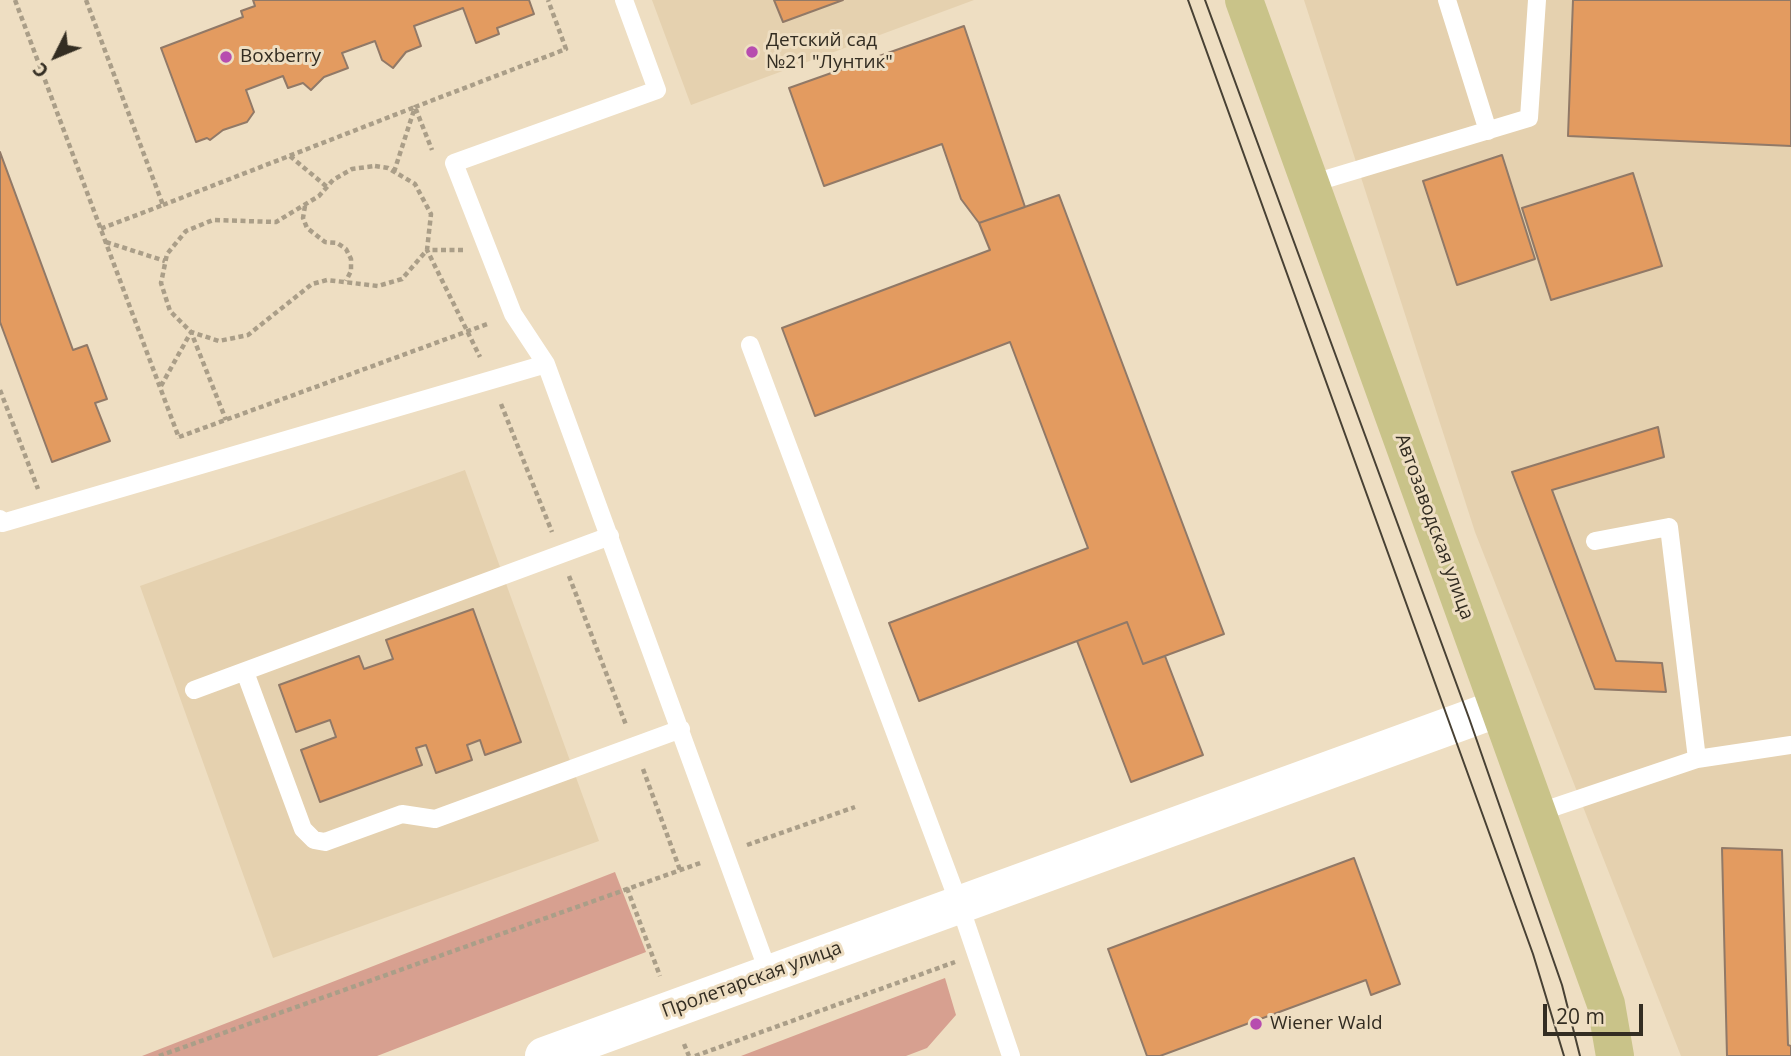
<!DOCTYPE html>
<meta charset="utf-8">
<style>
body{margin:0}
#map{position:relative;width:1791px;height:1056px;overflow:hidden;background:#eedec2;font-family:"Open Sans",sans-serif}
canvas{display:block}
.north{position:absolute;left:21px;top:21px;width:70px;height:70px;-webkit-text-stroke:5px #eedec2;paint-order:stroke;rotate:227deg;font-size:19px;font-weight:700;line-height:28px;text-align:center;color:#332d22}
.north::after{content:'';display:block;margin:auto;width:24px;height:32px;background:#332d22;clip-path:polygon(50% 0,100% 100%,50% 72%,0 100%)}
.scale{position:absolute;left:1543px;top:1004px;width:100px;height:32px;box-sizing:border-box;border:4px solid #332d22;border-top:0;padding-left:9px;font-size:21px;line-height:24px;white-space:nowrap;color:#332d22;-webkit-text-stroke:5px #eedec2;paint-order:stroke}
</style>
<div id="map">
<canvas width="1791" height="1056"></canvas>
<div class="north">С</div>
<div class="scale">20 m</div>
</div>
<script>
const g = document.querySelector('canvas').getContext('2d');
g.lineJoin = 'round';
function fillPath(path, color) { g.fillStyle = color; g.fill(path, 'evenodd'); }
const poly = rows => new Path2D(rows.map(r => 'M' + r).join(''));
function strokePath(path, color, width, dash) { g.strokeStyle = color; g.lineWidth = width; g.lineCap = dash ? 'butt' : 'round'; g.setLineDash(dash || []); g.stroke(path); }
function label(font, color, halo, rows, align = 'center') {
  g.font = font + ' "Open Sans",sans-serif'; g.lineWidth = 6; g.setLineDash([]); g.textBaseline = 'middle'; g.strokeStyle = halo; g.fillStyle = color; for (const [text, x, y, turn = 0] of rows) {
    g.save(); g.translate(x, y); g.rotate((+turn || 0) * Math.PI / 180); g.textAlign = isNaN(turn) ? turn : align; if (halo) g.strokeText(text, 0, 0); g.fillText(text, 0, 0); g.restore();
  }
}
fillPath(poly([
 [652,0,974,0,691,105],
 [1304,0,1791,0,1791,1056,1681,1056,1475,532],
 [465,470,599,841,273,958,140,586]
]), '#e5d1af');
fillPath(poly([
 [615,872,646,952,377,1056,142,1056],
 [945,978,956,1015,927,1048,906,1056,741,1056]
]), '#d7a090');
const building = poly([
 [253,0,529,0,534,14,497,28,499,34,476,43,463,8,441,16,414,26,421,46,406,52,393,68,382,60,375,41,342,53,348,68,324,77,311,90,303,83,288,88,283,76,246,90,254,112,247,122,223,130,210,140,207,138,196,142,161,48,243,17,241,11,255,6,253,0],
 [774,0,843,0,783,22,774,0],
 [1573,0,1791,0,1791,146,1568,136,1573,0],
 [964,26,1025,207,979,223,961,199,942,144,824,186,789,88,964,26],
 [0,152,73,350,87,345,107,399,95,403,110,441,52,462,0,322,0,152],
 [1502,155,1535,259,1457,285,1423,181,1502,155],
 [1633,173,1662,266,1551,300,1522,208,1633,173],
 [1059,195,1224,634,1143,664,1127,622,919,701,889,623,1088,548,1010,342,815,416,782,328,990,250,979,223,1059,195],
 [1658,427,1664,457,1552,490,1616,661,1662,663,1666,692,1595,689,1512,472,1658,427],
 [473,609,521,742,485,755,480,740,467,745,472,760,436,773,426,745,416,748,422,765,320,802,301,750,336,737,330,720,296,732,279,685,359,656,364,669,393,659,386,640,473,609],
 [1127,622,1143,664,1165,656,1203,755,1131,782,1077,641,1127,622],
 [1722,848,1782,850,1788,1045,1791,1046,1791,1056,1727,1056,1722,848],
 [1354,858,1400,984,1371,995,1366,980,1160,1056,1147,1056,1108,949,1354,858]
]);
fillPath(building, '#e39b60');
strokePath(building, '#917967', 2);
strokePath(poly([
 [15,0,179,438],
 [86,0,163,205,100,229],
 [290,156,327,187],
 [375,166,388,168,415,184,431,214,427,250,402,279,378,286,327,280,312,284,248,335,219,341,191,332,170,311,161,283,167,254,186,231,213,220,276,222,319,196,333,180,352,169,375,166],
 [394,172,415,107,566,49,548,0],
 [163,205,415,107,432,150],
 [305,206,303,218,307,228,325,242,337,243,346,249,351,259,351,271,346,281],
 [106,242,165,261],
 [463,250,427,250,480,357],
 [161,386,191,332,226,420],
 [0,390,38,489],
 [501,404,552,532],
 [179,437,490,323],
 [569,576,626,725],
 [643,769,680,870],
 [747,845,855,807],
 [627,888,660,976],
 [684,1044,689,1056],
 [159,1056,703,862],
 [695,1056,955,962]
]), '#aa9e88', 4.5, [5, 3.5]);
strokePath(poly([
 [624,0,657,90,454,163,513,314,546,364,769,974],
 [1447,0,1488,131],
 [1310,184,1529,118,1537,0],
 [750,345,960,906,1011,1056],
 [0,519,2,523,546,364],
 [245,672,303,829,314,840,325,842,402,814,435,819,681,729],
 [194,690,610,536],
 [1697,759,1791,745],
 [1537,813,1697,759,1669,527,1595,541]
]), '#fff', 18);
strokePath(poly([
 [544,1056,1499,708]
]), '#fff', 38);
strokePath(poly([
 [1244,0,1606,1004,1615,1056]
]), '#c9c389', 38);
strokePath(poly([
 [1188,0,1533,954,1564,1056],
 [1205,0,1469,718,1562,985,1580,1056]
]), '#484134', 2);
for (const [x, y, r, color] of [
 [752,52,7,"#b74daf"],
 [226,57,7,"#b74daf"],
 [1256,1024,7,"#b74daf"]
]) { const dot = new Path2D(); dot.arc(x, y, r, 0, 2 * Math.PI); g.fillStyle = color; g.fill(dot); strokePath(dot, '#eedec2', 2.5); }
label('19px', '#332d22', '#eedec2', [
 ["Детский сад",766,41],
 ["№21 \"Лунтик\"",766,63],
 ["Boxberry",240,57],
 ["Wiener Wald",1270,1024]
], 'left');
label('19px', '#332d22', '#eedec2', [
 ["Автозаводская улица",1434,527,70],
 ["Пролетарская улица",752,980,-20]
]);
</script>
